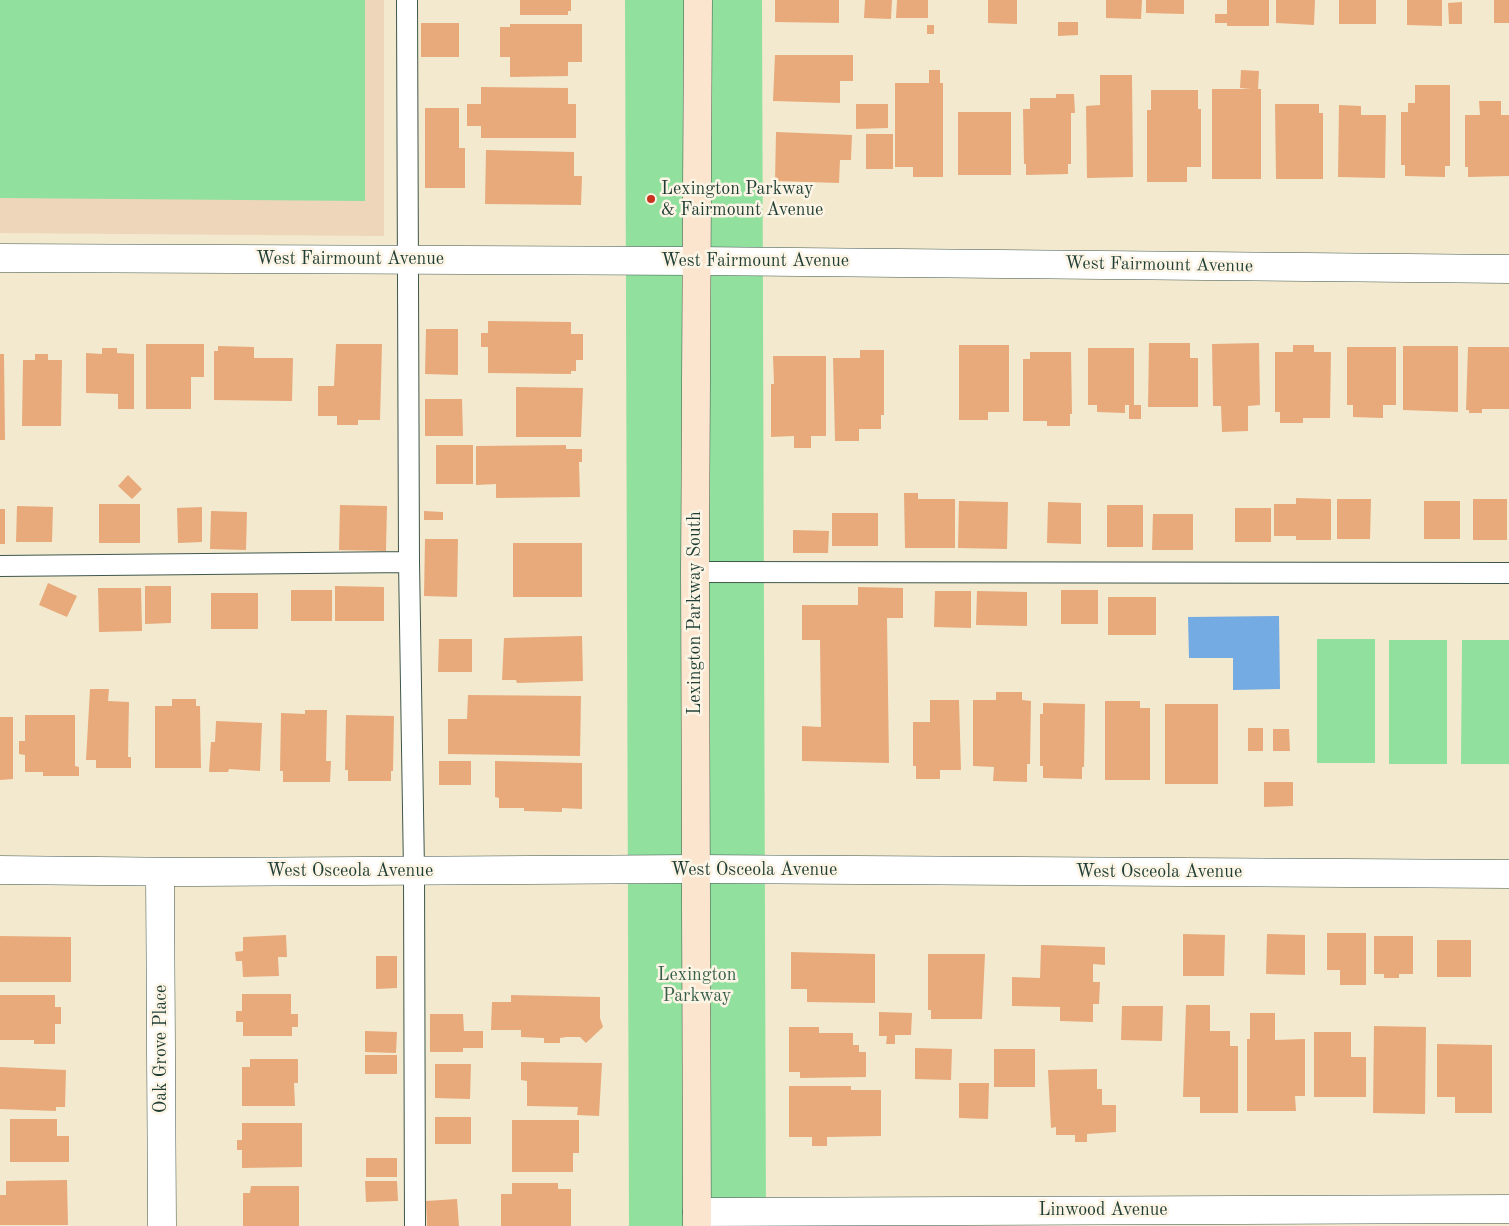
<!DOCTYPE html>
<style>
body{margin:0}
canvas{display:block;background:#f3e9ce}
</style>
<canvas width="1509" height="1226"></canvas>
<script>
const g = document.querySelector('canvas').getContext('2d');
g.lineJoin = 'round';
function fillPath(path, color) { g.fillStyle = color; g.fill(path, 'evenodd'); }
const poly = rows => new Path2D(rows.map(r => 'M' + r).join(''));
function strokePath(path, color, width, dash) { g.strokeStyle = color; g.lineWidth = width; g.lineCap = dash ? 'butt' : 'round'; g.setLineDash(dash || []); g.stroke(path); }
function label(font, color, halo, rows, align = 'center') {
  g.font = font + ' "Old Standard TT",serif'; g.lineWidth = 5; g.setLineDash([]); g.textBaseline = 'middle'; g.strokeStyle = halo; g.fillStyle = color; for (const [text, x, y, turn = 0] of rows) {
    g.save(); g.translate(x, y); g.rotate((+turn || 0) * Math.PI / 180); g.textAlign = isNaN(turn) ? turn : align; if (halo) g.strokeText(text, 0, 0); g.fillText(text, 0, 0); g.restore();
  }
}
fillPath(poly([
 [0,0,384,0,384,236,0,233]
]), '#eed6bb');
fillPath(poly([
 [0,0,365,0,365,201,0,198],
 [625,0,762,0,766,1226,629,1226],
 [1317,639,1375,639,1375,763,1317,763],
 [1389,640,1447,640,1447,764,1389,764],
 [1462,640,1509,640,1509,764,1461,764]
]), '#91e09e');
fillPath(poly([
 [1279,616,1280,689,1233,690,1233,658,1189,658,1188,617]
]), '#73abe2');
fillPath(poly([
 [520,0,571,0,571,11,568,11,568,15,520,15],
 [775,0,839,0,839,23,775,22],
 [865,0,892,0,891,19,864,18],
 [897,0,928,0,928,18,896,18],
 [988,0,1017,0,1017,24,988,23],
 [1106,0,1142,0,1141,19,1106,18],
 [1146,0,1184,0,1184,14,1146,13],
 [1227,0,1269,0,1269,26,1227,26,1227,23,1215,23,1215,14,1227,14],
 [1276,0,1315,0,1314,25,1276,23],
 [1339,0,1376,0,1376,24,1339,24],
 [1407,0,1442,0,1442,26,1407,25],
 [1494,0,1509,0,1509,23,1494,23],
 [1462,2,1462,24,1449,24,1448,3],
 [1058,22,1078,22,1078,35,1058,36],
 [421,23,459,23,459,57,421,57],
 [510,24,582,24,582,62,568,62,568,76,510,77,510,57,500,57,500,27,510,27],
 [927,25,934,25,934,34,927,34],
 [775,55,853,55,853,81,840,81,840,103,773,101],
 [929,70,940,70,940,83,943,83,943,177,913,177,913,167,895,167,895,83,929,83],
 [1241,70,1259,71,1258,89,1261,89,1261,179,1212,179,1212,89,1251,89,1240,88],
 [1100,75,1132,75,1133,177,1087,178,1086,106,1100,105],
 [1415,85,1450,85,1450,166,1445,166,1445,177,1405,176,1405,165,1401,165,1401,112,1408,112,1408,103,1415,103],
 [481,87,568,88,568,104,576,104,576,138,481,138,481,126,467,126,467,104,481,104],
 [1151,90,1198,90,1198,109,1201,109,1201,167,1187,167,1187,182,1147,182,1147,110,1151,110],
 [1056,94,1074,94,1075,113,1071,113,1071,164,1068,164,1068,174,1026,175,1026,164,1024,164,1023,109,1030,109,1030,98,1056,98],
 [1479,101,1501,101,1501,115,1509,115,1509,176,1468,177,1468,167,1465,167,1465,115,1480,115],
 [856,104,888,104,888,128,856,129],
 [1275,104,1319,104,1319,113,1323,113,1323,179,1276,179],
 [1339,105,1361,106,1361,115,1386,115,1385,178,1338,177],
 [425,108,459,108,459,148,465,148,465,188,425,188],
 [958,112,1011,112,1011,175,958,175],
 [776,132,852,135,851,160,840,160,839,183,775,181],
 [866,134,893,134,893,169,866,169],
 [486,150,574,152,574,176,582,176,581,205,485,204],
 [488,321,571,322,571,334,583,334,583,360,576,360,576,371,571,371,571,374,488,373,488,347,481,347,481,333,488,333],
 [426,329,458,329,458,375,425,374],
 [1149,343,1190,343,1190,358,1198,358,1198,407,1148,407],
 [1259,343,1260,405,1248,406,1248,431,1222,432,1221,406,1213,406,1212,344],
 [146,344,204,344,204,377,191,377,191,409,146,409],
 [336,344,382,344,380,420,358,420,358,425,337,425,337,416,318,416,318,386,334,386],
 [959,345,1009,345,1009,412,988,412,988,420,959,420],
 [1293,345,1314,345,1314,352,1331,352,1330,418,1303,418,1303,423,1280,423,1280,412,1275,412,1275,352,1293,352],
 [218,346,254,347,254,358,293,358,292,401,214,400,214,351,218,351],
 [1403,346,1458,346,1458,412,1403,410],
 [1347,347,1396,347,1396,405,1383,405,1383,418,1353,417,1353,405,1347,405],
 [1468,347,1509,347,1509,409,1482,409,1482,413,1469,413,1469,410,1466,410],
 [102,348,117,348,117,353,134,354,134,409,118,409,118,394,86,393,86,353,102,354],
 [1088,348,1134,348,1134,405,1141,405,1141,419,1129,419,1129,405,1125,405,1125,413,1097,412,1097,405,1088,405],
 [860,350,884,350,884,415,881,415,881,429,859,429,859,441,835,441,833,358,860,358],
 [1030,352,1071,352,1072,414,1070,414,1070,426,1047,426,1047,421,1023,421,1023,359,1030,359],
 [0,354,4,354,5,440,0,440],
 [35,354,48,354,48,360,62,360,61,426,22,426,23,360,35,360],
 [773,356,826,356,826,436,811,436,811,448,794,448,794,436,771,437,771,384,774,384],
 [516,387,583,388,581,437,516,437],
 [425,399,462,399,463,436,425,436],
 [436,445,473,445,473,484,436,484],
 [566,445,566,449,582,449,582,462,579,462,580,497,496,498,496,484,476,485,476,446],
 [128,475,142,489,132,499,118,486],
 [904,493,918,493,918,499,955,499,955,548,905,548],
 [1296,498,1331,499,1331,540,1296,540,1296,536,1274,536,1274,504,1296,504],
 [1337,499,1371,499,1370,539,1337,539],
 [1473,499,1507,499,1507,540,1473,540],
 [959,501,1008,502,1007,549,958,548],
 [1424,501,1460,501,1460,539,1424,539],
 [1048,502,1081,503,1081,544,1047,543],
 [99,504,140,504,140,543,99,543],
 [340,505,387,506,386,551,339,550],
 [1107,505,1143,505,1143,547,1107,547],
 [17,506,53,507,52,542,16,542],
 [202,507,202,542,178,543,177,508],
 [1235,508,1271,508,1271,542,1235,542],
 [0,509,5,509,5,544,0,544],
 [211,511,247,512,246,550,210,549],
 [424,511,443,512,443,520,424,520],
 [832,513,878,513,878,546,832,546],
 [1153,514,1193,514,1193,550,1152,550],
 [793,530,829,531,828,553,793,553],
 [425,539,458,539,457,597,424,596],
 [513,543,582,543,582,597,513,597],
 [48,583,77,596,67,617,39,605],
 [145,586,171,586,171,623,145,624],
 [335,586,384,587,384,621,335,621],
 [858,587,903,588,903,618,887,618,889,763,802,761,802,726,821,727,820,640,802,640,802,605,858,605],
 [98,588,141,588,142,631,99,632],
 [291,590,332,590,332,621,291,621],
 [1061,590,1098,590,1098,624,1061,624],
 [935,591,971,591,971,628,934,627],
 [977,591,1027,592,1027,626,976,625],
 [211,593,258,593,258,629,211,629],
 [1108,597,1156,597,1156,635,1108,635],
 [582,636,583,681,517,683,516,680,502,680,504,638],
 [439,639,472,639,472,672,438,672],
 [90,689,109,689,108,701,129,702,128,757,131,757,131,768,96,768,96,760,86,760],
 [996,692,1022,692,1022,700,1031,701,1030,764,1027,764,1027,782,993,781,994,767,973,766,973,700,996,700],
 [468,695,581,696,580,756,448,754,448,719,467,719],
 [172,699,196,699,196,706,200,706,201,768,155,768,155,706,172,706],
 [930,700,959,700,961,770,940,770,940,779,916,779,916,766,913,766,913,722,930,722],
 [1105,701,1140,701,1140,708,1150,708,1150,780,1105,780],
 [1043,703,1085,704,1084,767,1082,767,1082,779,1043,778,1043,766,1040,766,1040,714,1043,714],
 [1165,704,1218,704,1218,784,1165,784],
 [305,710,327,710,326,761,331,761,330,782,283,782,283,771,280,771,281,713,305,714],
 [25,715,75,715,75,766,79,767,79,776,43,776,43,772,25,772,25,755,19,754,19,741,25,741],
 [346,715,394,716,393,771,391,771,391,781,348,781,348,770,345,770],
 [0,717,13,717,13,779,0,780],
 [216,721,262,723,260,771,229,769,228,772,209,772,211,742,215,742],
 [1248,728,1263,728,1263,751,1248,751],
 [1273,729,1289,729,1290,751,1273,751],
 [439,761,471,761,471,785,439,785],
 [495,761,582,763,582,809,562,808,562,812,524,811,524,808,499,808,499,798,495,797],
 [1264,782,1293,782,1293,806,1264,807],
 [1327,933,1366,933,1366,985,1340,985,1340,970,1327,970],
 [1183,934,1225,935,1224,976,1183,976],
 [1267,934,1305,935,1305,975,1266,974],
 [286,935,287,957,278,957,279,976,243,977,242,961,236,961,235,952,243,951,243,937],
 [0,936,71,937,71,982,0,982],
 [1374,936,1413,936,1413,974,1399,974,1399,978,1384,978,1384,974,1374,974],
 [1437,940,1471,940,1471,977,1437,977],
 [1041,945,1105,947,1105,965,1093,964,1093,982,1100,982,1099,1004,1093,1004,1093,1022,1060,1021,1060,1007,1012,1006,1012,977,1040,978],
 [791,952,875,954,875,1003,807,1002,807,989,791,989],
 [928,954,985,954,982,1019,931,1019,931,1010,928,1010],
 [376,956,397,956,397,988,376,989],
 [242,994,291,994,291,1014,298,1014,298,1027,292,1027,292,1036,243,1036,243,1022,236,1022,236,1011,242,1011],
 [0,995,55,995,55,1007,61,1007,61,1024,55,1024,55,1044,34,1044,34,1040,0,1040],
 [511,995,600,997,600,1018,603,1027,586,1043,580,1037,567,1037,560,1038,560,1043,544,1043,544,1038,521,1037,521,1030,491,1030,492,1002,511,1002],
 [1186,1005,1210,1005,1210,1031,1230,1031,1230,1046,1238,1046,1238,1113,1200,1113,1200,1097,1183,1097],
 [1122,1006,1163,1006,1162,1041,1121,1040],
 [879,1012,912,1013,911,1035,895,1035,895,1044,886,1044,887,1036,879,1036],
 [1250,1013,1275,1013,1275,1040,1305,1039,1305,1096,1295,1096,1296,1111,1247,1111,1247,1039,1250,1039],
 [430,1014,463,1014,464,1031,483,1031,483,1048,463,1048,463,1052,430,1052],
 [1374,1026,1426,1027,1425,1114,1373,1113],
 [789,1027,819,1027,819,1033,853,1033,853,1045,859,1045,859,1052,866,1052,866,1077,800,1078,800,1072,789,1072],
 [365,1031,397,1032,396,1053,365,1052],
 [1314,1032,1351,1032,1351,1057,1366,1057,1366,1097,1314,1097],
 [1437,1044,1492,1045,1492,1113,1455,1113,1455,1097,1437,1097],
 [915,1048,952,1049,951,1080,915,1079],
 [994,1049,1035,1049,1035,1087,994,1087],
 [365,1055,397,1055,397,1074,365,1074],
 [250,1059,298,1059,298,1083,294,1083,295,1106,242,1106,242,1067,250,1067],
 [521,1062,602,1063,599,1116,577,1115,578,1107,527,1106,527,1081,521,1080],
 [435,1064,471,1064,470,1099,435,1098],
 [0,1067,66,1070,65,1107,56,1107,56,1111,0,1109],
 [1097,1069,1097,1089,1102,1089,1102,1105,1116,1105,1116,1132,1087,1134,1087,1142,1075,1142,1075,1135,1056,1135,1056,1127,1051,1128,1048,1070],
 [959,1083,989,1083,988,1119,959,1118],
 [789,1086,851,1086,851,1090,881,1090,881,1136,827,1137,827,1146,812,1146,812,1137,789,1137],
 [435,1117,471,1117,471,1144,435,1144],
 [10,1119,57,1119,57,1136,69,1136,69,1162,10,1162],
 [512,1120,579,1120,579,1153,573,1153,573,1172,512,1172],
 [242,1123,302,1123,302,1167,242,1168,242,1150,237,1150,237,1140,242,1140],
 [366,1158,397,1158,397,1177,366,1177],
 [67,1180,68,1225,0,1225,0,1195,6,1195,6,1181],
 [365,1181,397,1181,398,1201,366,1202],
 [512,1183,558,1183,558,1189,571,1189,571,1226,501,1226,501,1194,512,1194],
 [251,1186,299,1186,299,1226,243,1226,243,1193,250,1193],
 [457,1199,459,1226,427,1226,426,1201]
]), '#e8aa7b');
const lane = poly([
 [407,0,409,562,414,871,415,1226],
 [0,566,409,562],
 [695,572,1509,573]
]);
const street = poly([
 [0,258,696,261,1509,269],
 [0,870,195,872,695,869,1509,874],
 [160,872,162,1226],
 [697,1212,1509,1209]
]);
const secondary = poly([
 [697,1226,695,572,698,0]
]);
strokePath(lane, '#3f574b', 22);
strokePath(street, '#3f574b', 29);
strokePath(secondary, '#3f574b', 29);
strokePath(lane, '#fff', 20);
strokePath(street, '#fff', 28);
strokePath(secondary, '#fbe5cf', 28);
for (const [x, y, r, color] of [
 [651,199,5,"#c8321e"]
]) { const dot = new Path2D(); dot.arc(x, y, r, 0, 2 * Math.PI); g.fillStyle = color; g.fill(dot); strokePath(dot, '#fcf5e5', 2); }
label('18px', '#1f3d34', '#fcf5e5', [
 ["Lexington Parkway",661,189],
 ["& Fairmount Avenue",661,210]
], 'left');
label('18px', '#1f3d34', '#fcf5e5', [
 ["West Fairmount Avenue",350,259],
 ["West Fairmount Avenue",755,261],
 ["West Fairmount Avenue",1159,265,1],
 ["Lexington Parkway South",695,613,-90],
 ["West Osceola Avenue",754,870],
 ["West Osceola Avenue",350,871],
 ["West Osceola Avenue",1159,872],
 ["Oak Grove Place",161,1049,-90],
 ["Linwood Avenue",1103,1210]
]);
label('18px', '#365e49', '#fcf5e5', [
 ["Lexington",697,975],
 ["Parkway",697,996]
]);
</script>
